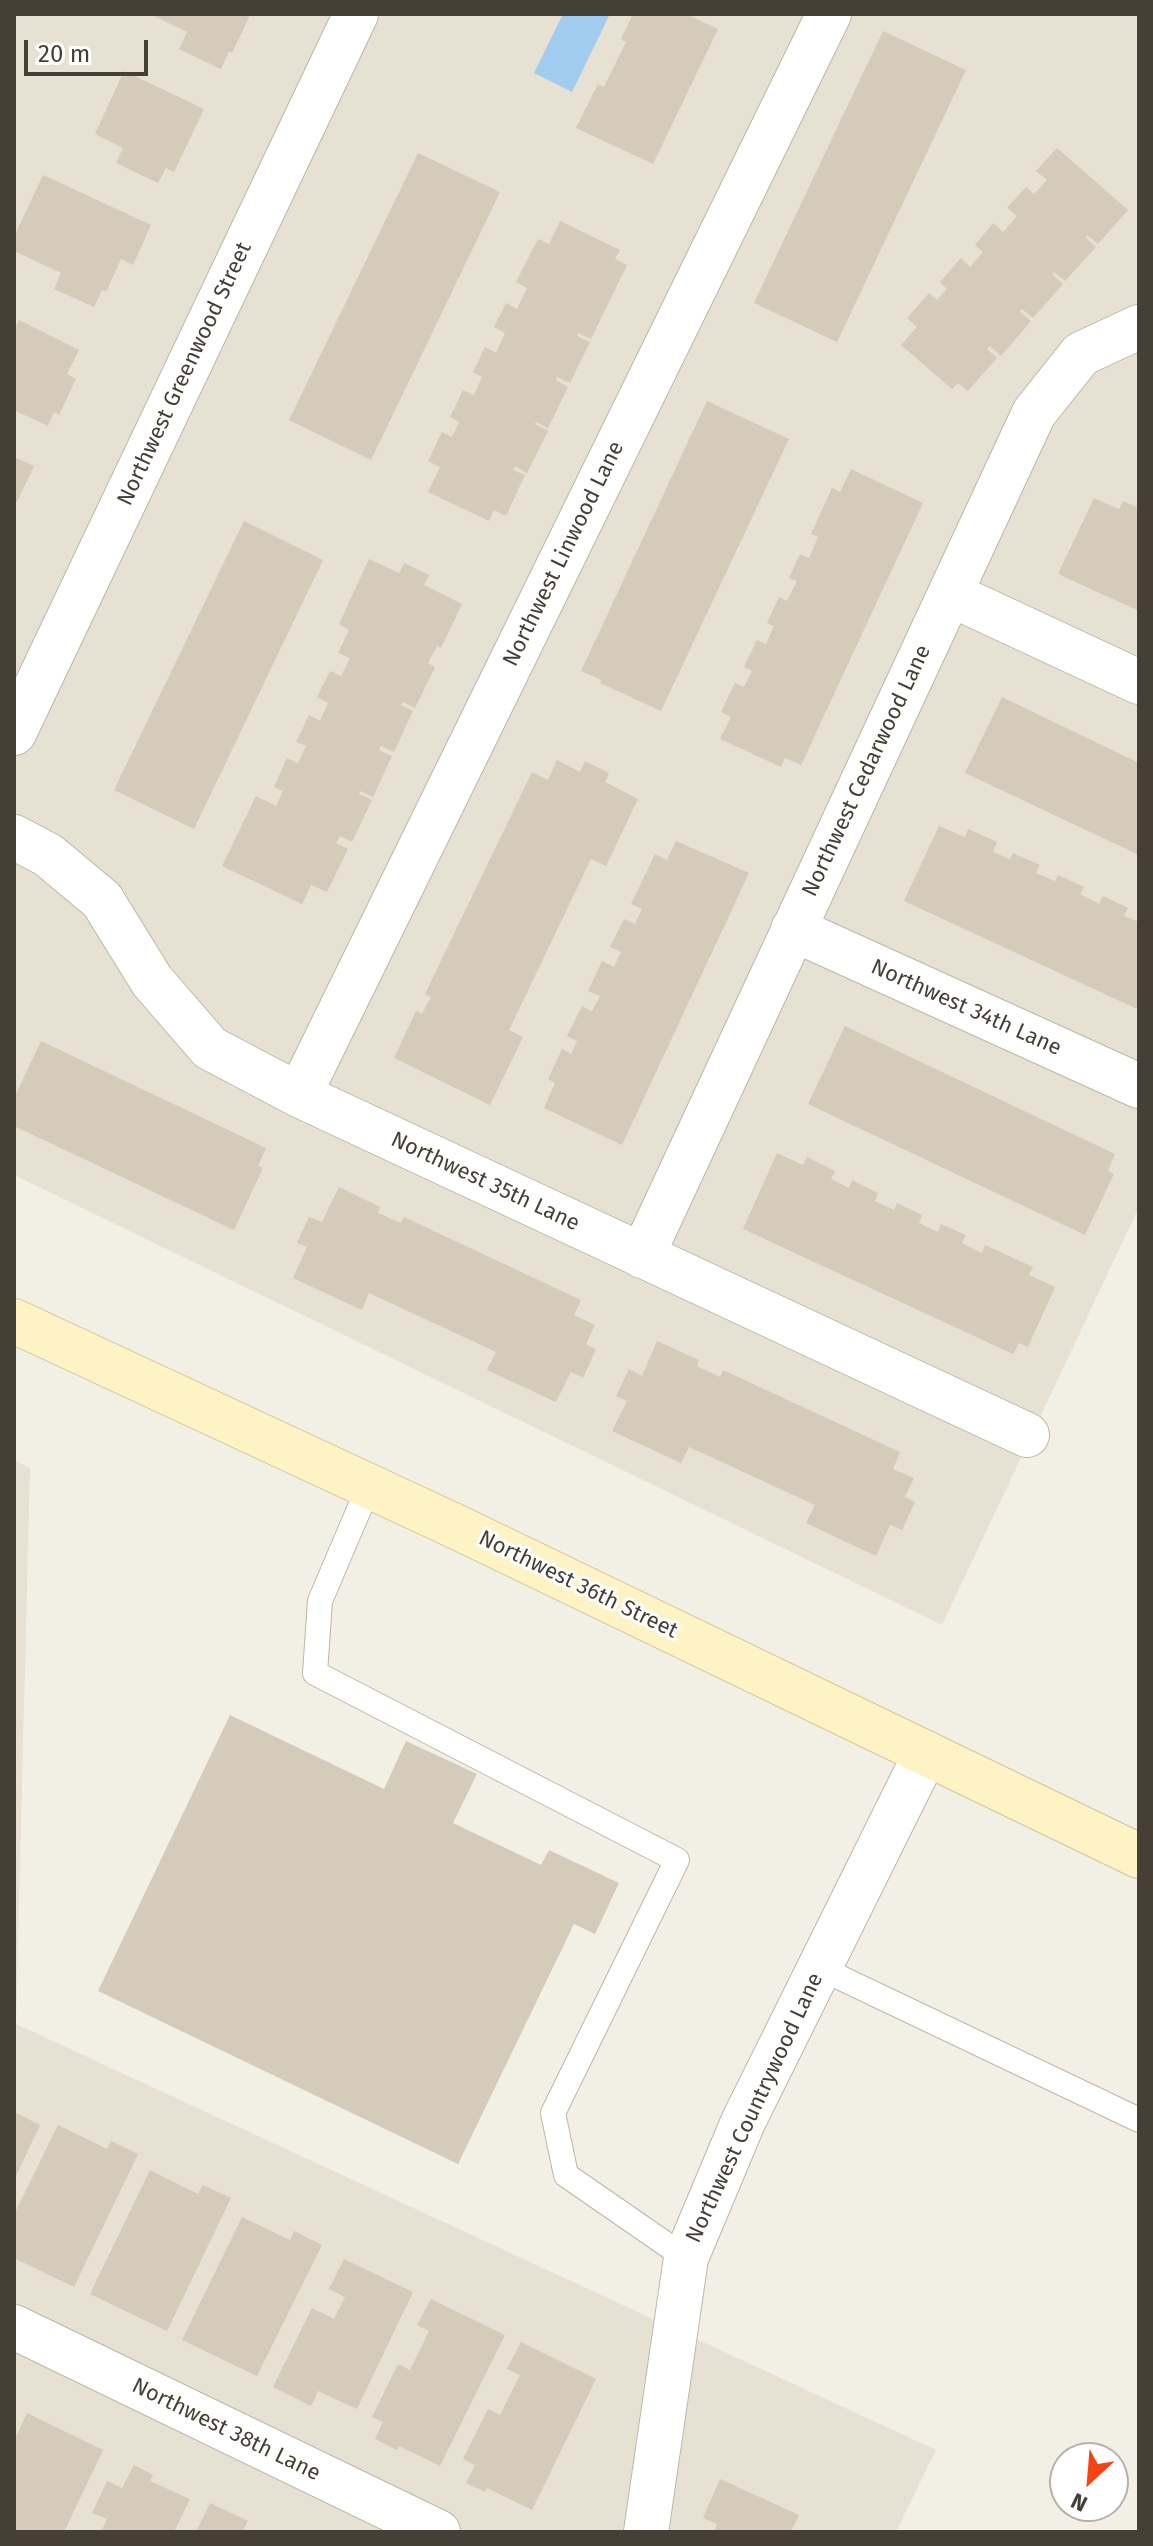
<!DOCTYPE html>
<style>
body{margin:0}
#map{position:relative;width:1153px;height:2546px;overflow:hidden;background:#f2efe5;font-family:"Fira Sans",sans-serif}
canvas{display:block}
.frame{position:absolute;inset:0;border:16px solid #453f35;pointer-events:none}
.north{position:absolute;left:1049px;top:2442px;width:80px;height:80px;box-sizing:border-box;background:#fff;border:2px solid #b5b2ae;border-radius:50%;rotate:206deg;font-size:22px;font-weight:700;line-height:32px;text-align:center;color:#453f35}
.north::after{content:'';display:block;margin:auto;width:28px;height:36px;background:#f74417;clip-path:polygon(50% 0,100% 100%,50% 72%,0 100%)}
.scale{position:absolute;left:24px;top:40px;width:124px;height:36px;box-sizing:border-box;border:4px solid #453f35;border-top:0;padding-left:10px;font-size:24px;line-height:28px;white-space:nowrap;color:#453f35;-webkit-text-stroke:6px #fff;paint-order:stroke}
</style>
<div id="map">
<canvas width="1153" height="2546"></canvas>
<div class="frame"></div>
<div class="north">N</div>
<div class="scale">20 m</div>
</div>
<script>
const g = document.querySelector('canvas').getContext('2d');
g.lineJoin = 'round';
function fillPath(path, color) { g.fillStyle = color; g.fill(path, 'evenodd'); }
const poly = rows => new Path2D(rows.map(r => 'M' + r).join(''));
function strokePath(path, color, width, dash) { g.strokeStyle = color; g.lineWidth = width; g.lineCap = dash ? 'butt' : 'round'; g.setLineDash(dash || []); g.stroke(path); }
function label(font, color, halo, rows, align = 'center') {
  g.font = font + ' "Fira Sans",sans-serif'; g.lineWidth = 6; g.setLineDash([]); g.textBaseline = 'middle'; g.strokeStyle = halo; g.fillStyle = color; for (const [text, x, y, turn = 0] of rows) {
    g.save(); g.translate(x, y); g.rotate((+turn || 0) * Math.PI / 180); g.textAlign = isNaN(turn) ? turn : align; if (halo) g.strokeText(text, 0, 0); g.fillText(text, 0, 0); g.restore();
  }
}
fillPath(poly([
 [14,14,1139,14,1139,1207,942,1625,14,1175],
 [14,1460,30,1468,16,2024,936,2450,896,2532,14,2532]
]), '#e6e1d3');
fillPath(poly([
 [563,14,610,14,572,92,534,73]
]), '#a1ccef');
fillPath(poly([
 [150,14,248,14,250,15,232,53,229,51,221,69,179,49,187,32],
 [633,14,686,14,718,29,653,164,576,128,598,84,604,87,626,42,621,39],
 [883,31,966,70,837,342,754,303],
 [124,71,204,109,174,172,166,168,158,183,116,163,123,148,95,134],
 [1057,148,1128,210,1098,244,1087,235,1086,238,1096,247,1065,281,1054,272,1052,274,1063,284,1033,318,1022,309,1020,312,1031,321,1001,356,990,346,987,349,997,358,968,391,958,383,952,389,901,345,917,327,907,318,929,293,937,300,947,289,940,282,961,258,970,267,983,252,975,245,993,223,1003,232,1017,216,1007,208,1026,187,1034,194,1047,180,1036,171],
 [418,153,500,192,371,460,289,420],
 [43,175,151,225,133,265,121,259,106,292,102,290,94,307,54,289,61,273,14,251,14,237],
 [560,221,620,250,615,259,627,265,591,339,578,333,577,336,590,342,570,383,557,377,556,380,568,387,548,428,536,422,535,424,548,431,527,473,515,466,513,470,525,475,506,516,494,510,489,521,428,492,440,467,428,461,442,432,452,437,459,422,450,417,463,390,474,395,482,377,473,372,485,347,496,353,505,333,494,327,506,303,517,309,527,288,516,282,538,239,549,244],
 [19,320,79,350,67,374,76,379,59,415,54,412,48,426,14,410,14,330],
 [707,401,789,439,661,711,600,683,602,680,581,671],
 [14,457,34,466,17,502,14,500],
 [851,469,923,503,801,765,785,758,781,767,720,739,731,717,721,712,735,683,744,687,752,671,744,667,757,640,766,644,774,626,767,623,779,597,787,601,797,581,789,578,800,554,809,558,818,537,811,534,832,488,840,492],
 [1094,498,1119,509,1123,501,1139,508,1139,611,1058,574],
 [244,521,323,560,194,829,114,790],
 [369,559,399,573,404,563,429,575,424,585,462,604,441,648,437,646,428,663,435,667,415,708,403,702,401,705,413,711,394,752,381,746,379,750,392,756,373,797,360,791,359,794,372,800,352,842,340,836,336,843,348,849,327,892,311,885,302,904,222,866,256,796,276,806,283,791,274,787,287,758,298,763,306,746,296,742,309,715,320,721,328,703,317,697,330,671,341,676,350,658,338,653,349,630,339,624],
 [1002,697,1139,763,1139,855,965,773],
 [557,760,580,772,585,761,609,773,605,782,638,799,606,866,591,859,509,1030,523,1037,490,1105,394,1058,416,1011,422,1014,431,997,425,994,532,772,548,780],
 [939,826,965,837,968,829,997,842,993,852,1010,859,1013,853,1040,865,1036,873,1055,881,1058,875,1084,887,1080,894,1099,904,1103,896,1128,908,1124,916,1139,922,1139,1010,904,901],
 [676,841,749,873,622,1145,544,1108,555,1083,548,1079,562,1049,571,1054,577,1041,567,1036,582,1006,592,1011,600,996,588,991,602,961,614,967,621,952,610,947,624,919,635,924,642,909,631,904,655,854,667,860],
 [845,1026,1115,1154,1108,1171,1114,1174,1085,1235,808,1104],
 [41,1041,266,1148,258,1166,263,1168,234,1230,14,1126,14,1098],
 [777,1153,803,1165,807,1157,835,1171,831,1179,849,1188,852,1180,878,1193,875,1201,894,1210,897,1203,922,1215,919,1223,938,1232,941,1224,966,1235,962,1243,982,1253,985,1245,1033,1267,1029,1275,1055,1287,1028,1347,1019,1343,1013,1354,743,1229],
 [339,1187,380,1207,378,1213,401,1223,404,1217,581,1300,574,1315,595,1325,586,1344,596,1349,583,1378,571,1372,556,1402,487,1370,496,1352,369,1293,362,1310,293,1278,307,1247,297,1243,309,1217,322,1222],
 [657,1341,699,1360,697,1366,720,1377,723,1370,900,1452,893,1469,914,1478,905,1497,915,1502,902,1530,890,1525,876,1556,806,1523,815,1505,689,1447,681,1463,612,1431,627,1401,616,1396,629,1369,642,1376],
 [230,1715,384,1789,406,1741,477,1774,453,1823,541,1865,549,1850,619,1883,595,1934,574,1924,458,2164,98,1991],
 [14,2112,40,2125,14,2180],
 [58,2125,107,2149,111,2141,138,2154,74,2287,14,2258,14,2215],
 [150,2170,198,2194,203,2185,231,2198,167,2331,90,2294],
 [242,2217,290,2240,294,2231,322,2245,257,2376,182,2340],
 [344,2259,413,2292,357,2409,318,2391,311,2406,273,2387,312,2308,334,2319,345,2297,329,2289],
 [431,2299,505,2335,440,2466,399,2446,397,2450,375,2439,383,2422,372,2417,398,2364,410,2370,429,2331,417,2325],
 [521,2342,596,2379,532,2510,487,2488,485,2492,466,2483,475,2465,463,2459,488,2409,500,2415,520,2375,507,2369],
 [27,2413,103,2450,64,2532,14,2532,14,2441],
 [134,2465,153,2475,150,2481,190,2499,174,2532,101,2532,107,2519,92,2513,107,2481,122,2488],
 [720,2479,799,2515,791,2532,714,2532,717,2524,703,2518],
 [210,2503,248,2521,242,2532,196,2532]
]), '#d4cbbb');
const lane = poly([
 [369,1486,320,1601,315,1673,677,1860,553,2113,566,2175,686,2258],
 [820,1968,1139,2120]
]);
const street = poly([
 [950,594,1139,682],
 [14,733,356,14],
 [14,837,48,855,102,900,152,981,210,1048,299,1095,1027,1435],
 [793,929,1139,1086],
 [299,1095,829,14],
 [642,1256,1034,413,1081,354,1139,327],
 [14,2327,438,2532],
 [646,2532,686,2258,743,2122,926,1753]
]);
const secondary = poly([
 [14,1321,459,1528,1139,1856]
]);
strokePath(lane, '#beb7a8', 26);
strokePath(street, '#beb7a8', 46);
strokePath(secondary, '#d2c495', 46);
strokePath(lane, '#fff', 24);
strokePath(street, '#fff', 44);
strokePath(secondary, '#fef3c4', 44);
label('22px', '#453f35', '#fff', [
 ["Northwest Greenwood Street",185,374,-65],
 ["Northwest Linwood Lane",564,554,-64],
 ["Northwest Cedarwood Lane",867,771,-65],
 ["Northwest 34th Lane",966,1008,24],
 ["Northwest 35th Lane",485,1182,25],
 ["Northwest 36th Street",578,1585,26],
 ["Northwest Countrywood Lane",755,2108,-65],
 ["Northwest 38th Lane",226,2430,26]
]);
</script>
